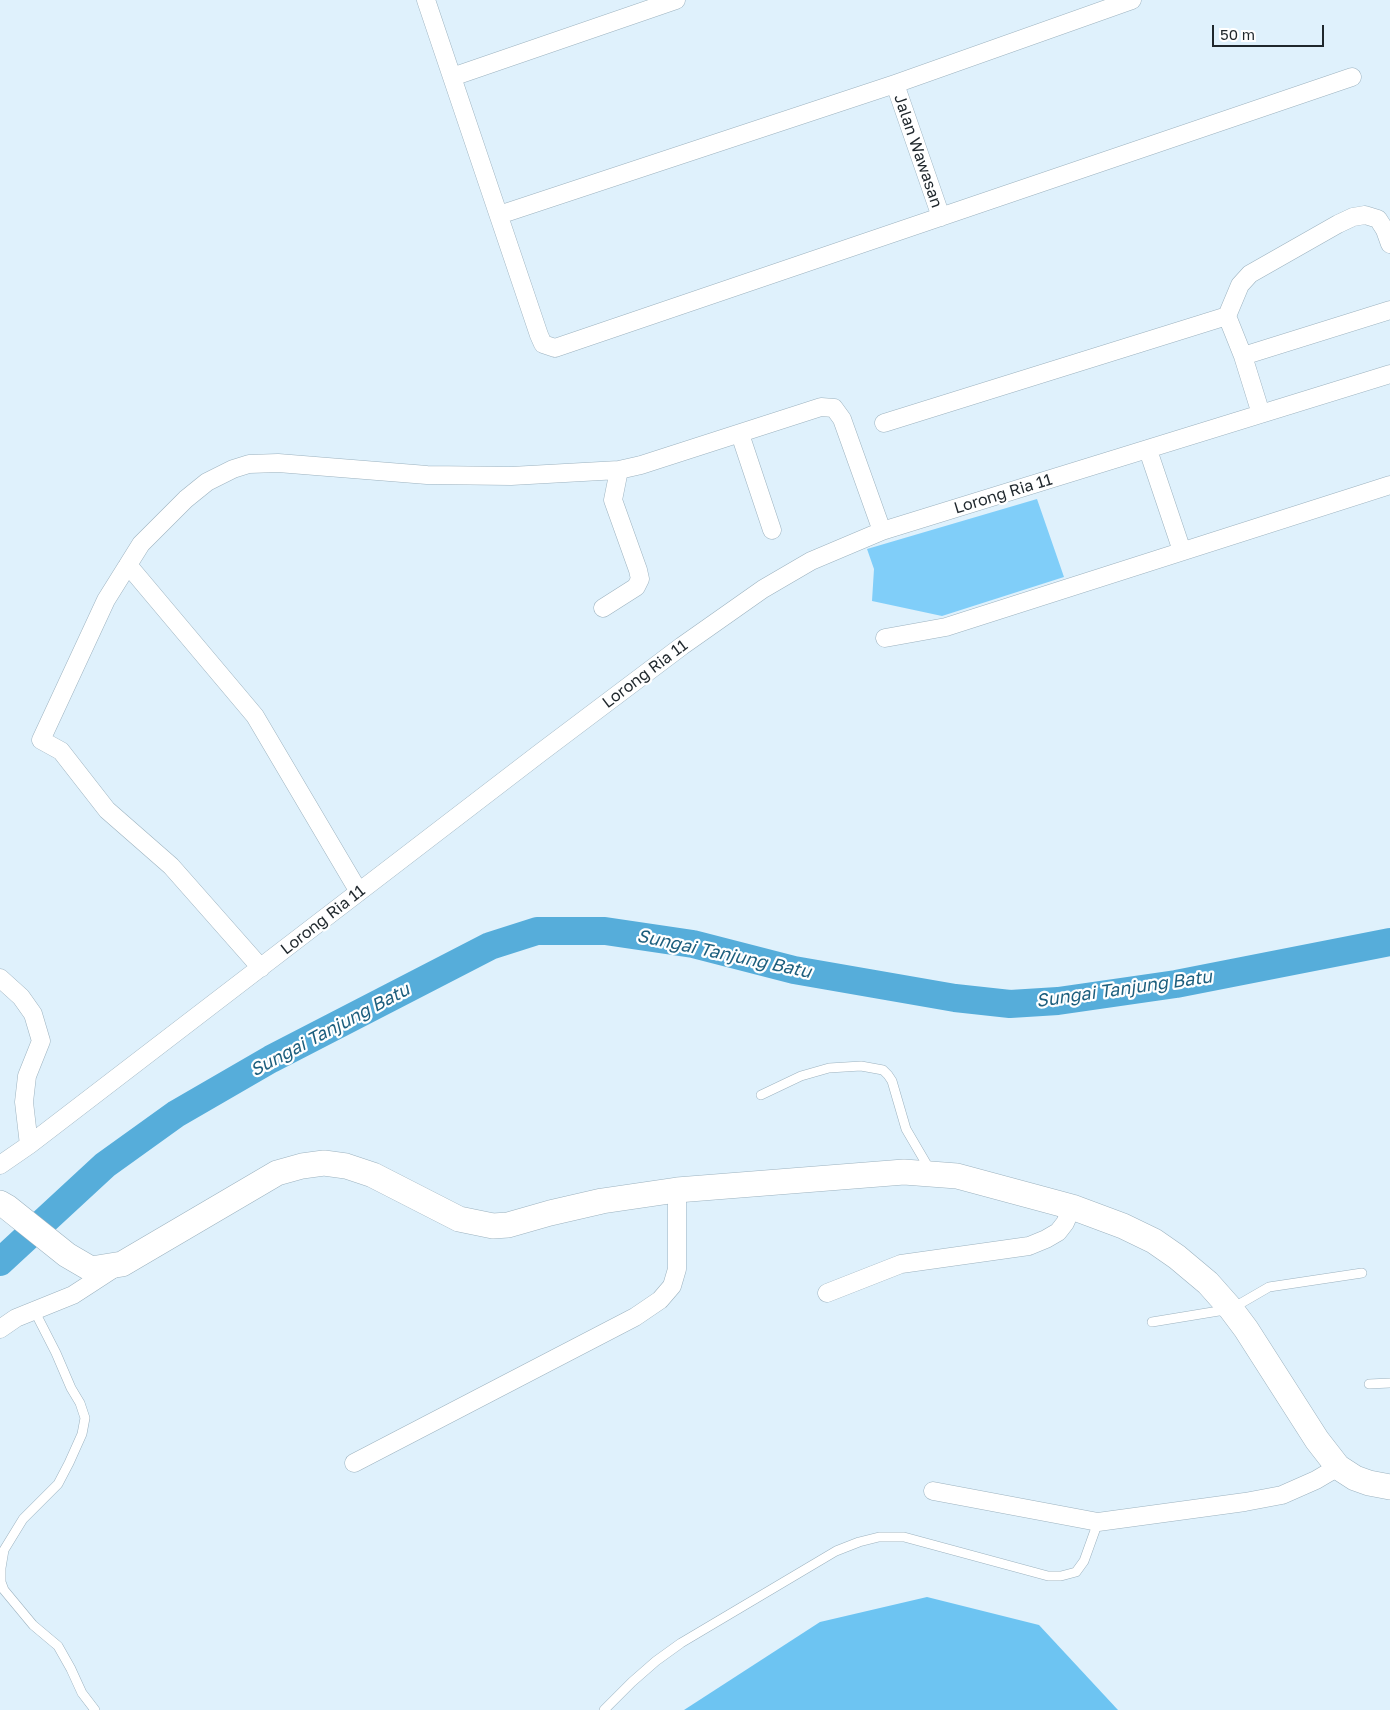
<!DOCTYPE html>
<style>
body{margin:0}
#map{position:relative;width:1390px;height:1710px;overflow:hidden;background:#dff1fc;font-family:"Golos Text",sans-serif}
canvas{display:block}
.scale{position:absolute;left:1212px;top:25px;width:112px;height:22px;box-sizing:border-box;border:2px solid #1f272c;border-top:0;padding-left:6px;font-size:15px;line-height:18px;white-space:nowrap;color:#1f272c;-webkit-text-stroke:4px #fff;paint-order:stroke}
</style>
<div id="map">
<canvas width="1390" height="1710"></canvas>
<div class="scale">50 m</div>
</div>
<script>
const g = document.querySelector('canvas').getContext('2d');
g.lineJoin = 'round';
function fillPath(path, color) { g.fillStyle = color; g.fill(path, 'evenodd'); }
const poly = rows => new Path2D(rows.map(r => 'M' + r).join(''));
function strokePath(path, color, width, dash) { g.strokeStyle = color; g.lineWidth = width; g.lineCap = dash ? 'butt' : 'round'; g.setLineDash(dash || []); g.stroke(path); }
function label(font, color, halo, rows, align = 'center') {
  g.font = font + ' "Golos Text",sans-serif'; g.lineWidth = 4.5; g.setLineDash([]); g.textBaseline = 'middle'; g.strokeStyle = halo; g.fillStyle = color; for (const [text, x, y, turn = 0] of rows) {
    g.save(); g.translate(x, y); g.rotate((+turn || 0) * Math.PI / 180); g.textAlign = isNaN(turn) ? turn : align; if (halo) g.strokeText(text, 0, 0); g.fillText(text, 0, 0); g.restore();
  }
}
fillPath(poly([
 [1037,499,1064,577,942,616,872,601,874,569,867,549]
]), '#80cef9');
fillPath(poly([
 [927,1597,1039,1625,1118,1710,684,1710,820,1622]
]), '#6dc4f2');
strokePath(poly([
 [0,1262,105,1165,176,1114,271,1059,490,946,537,931,605,931,693,944,794,970,955,998,1010,1004,1058,1001,1176,984,1390,942]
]), '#56adda', 28);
const lane = poly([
 [761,1095,801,1076,829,1068,861,1066,883,1070,888,1075,892,1081,906,1129,930,1170],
 [34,1310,56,1353,71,1388,80,1403,85,1418,82,1434,69,1463,58,1484,23,1519,4,1550,1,1568,1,1582,4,1590,33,1625,58,1646,71,1669,82,1693,95,1710],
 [1152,1322,1231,1309,1269,1287,1362,1273],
 [1369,1384,1390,1383],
 [604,1710,632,1682,656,1661,681,1643,836,1551,859,1542,879,1537,904,1537,1048,1576,1061,1576,1076,1572,1084,1561,1098,1522]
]);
const street = poly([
 [426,0,539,335,543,344,555,348,1352,77],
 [452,77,676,0],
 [895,84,941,217],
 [499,215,895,84,1132,0],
 [1243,356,1390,310],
 [1261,414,1243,356,1227,316,1240,285,1250,274,1338,224,1353,217,1365,215,1378,219,1385,230,1390,244],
 [884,423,1227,316],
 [740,434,772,530],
 [1148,450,1182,551],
 [128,565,255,716,359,892],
 [603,608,636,587,640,579,638,570,613,500,619,470],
 [885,638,946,627,1390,485],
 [261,968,171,866,107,810,61,751,41,740,106,600,141,544,186,499,207,482,233,469,249,464,278,463,427,475,511,476,619,470,641,465,821,407,834,408,842,419,882,531],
 [0,978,21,997,33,1014,41,1041,27,1076,24,1102,29,1145],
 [0,1165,29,1145,540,753,682,646,763,589,811,561,882,531,1390,374],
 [827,1293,901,1264,1029,1246,1046,1239,1058,1232,1065,1223,1072,1207],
 [0,1329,16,1318,73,1295,113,1269],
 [354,1463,635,1317,660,1300,672,1286,677,1269,677,1190],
 [933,1491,1098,1522,1245,1502,1282,1495,1316,1480,1338,1467]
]);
const secondary = poly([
 [0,1203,7,1207,67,1255,91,1269,122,1264,277,1173,302,1166,324,1163,346,1166,373,1175,459,1219,493,1226,508,1225,550,1213,602,1201,677,1190,904,1172,957,1176,1072,1207,1123,1226,1154,1241,1177,1257,1208,1283,1231,1309,1246,1329,1317,1440,1338,1467,1355,1478,1369,1483,1390,1487]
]);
strokePath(lane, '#9cb2bf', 10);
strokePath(street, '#9cb2bf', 19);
strokePath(secondary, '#9cb2bf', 26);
strokePath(lane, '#fff', 9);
strokePath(street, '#fff', 18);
strokePath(secondary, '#fff', 25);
label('16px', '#1f272c', '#fff', [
 ["Jalan Wawasan",918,151,71],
 ["Lorong Ria 11",1003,494,-17],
 ["Lorong Ria 11",645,674,-37],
 ["Lorong Ria 11",323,920,-38]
]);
label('italic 18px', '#1d5f7e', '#fff', [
 ["Sungai Tanjung Batu",724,954,12],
 ["Sungai Tanjung Batu",1124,989,-8],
 ["Sungai Tanjung Batu",330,1030,-28]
]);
</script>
